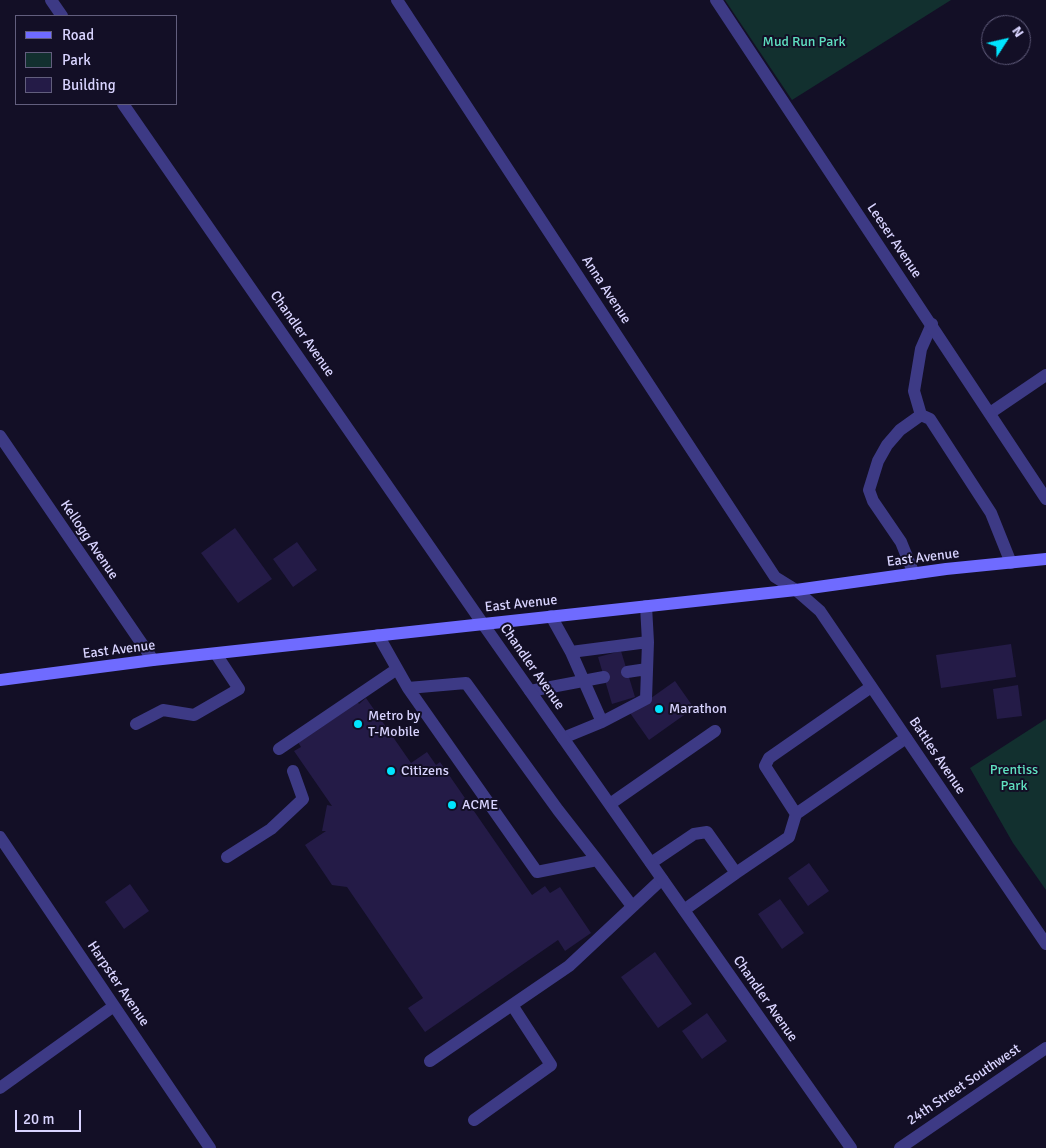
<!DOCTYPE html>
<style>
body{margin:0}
#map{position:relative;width:1046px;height:1148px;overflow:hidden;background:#130f26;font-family:Signika,sans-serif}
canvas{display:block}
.legend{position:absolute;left:15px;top:15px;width:162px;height:90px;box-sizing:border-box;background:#130f26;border:1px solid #625e7d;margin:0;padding:6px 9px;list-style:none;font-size:15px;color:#d9d4ff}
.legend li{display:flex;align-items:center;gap:10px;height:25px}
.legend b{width:25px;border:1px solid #625e7d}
.north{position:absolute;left:981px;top:15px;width:50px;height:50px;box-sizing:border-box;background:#130f26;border:1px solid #625e7d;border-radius:50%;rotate:55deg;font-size:14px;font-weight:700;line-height:20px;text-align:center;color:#d9d4ff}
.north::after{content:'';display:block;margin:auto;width:18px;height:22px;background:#00e5ff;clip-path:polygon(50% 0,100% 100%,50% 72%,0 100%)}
.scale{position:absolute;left:15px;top:1110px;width:66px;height:22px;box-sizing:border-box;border:2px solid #d9d4ff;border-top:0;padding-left:6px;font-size:15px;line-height:18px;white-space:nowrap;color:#d9d4ff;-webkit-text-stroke:4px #130f26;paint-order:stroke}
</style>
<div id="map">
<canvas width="1046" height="1148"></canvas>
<ul class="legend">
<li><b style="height:6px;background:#6f6bff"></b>Road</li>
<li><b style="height:14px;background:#12302f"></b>Park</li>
<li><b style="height:14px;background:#241b47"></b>Building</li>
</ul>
<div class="north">N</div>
<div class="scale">20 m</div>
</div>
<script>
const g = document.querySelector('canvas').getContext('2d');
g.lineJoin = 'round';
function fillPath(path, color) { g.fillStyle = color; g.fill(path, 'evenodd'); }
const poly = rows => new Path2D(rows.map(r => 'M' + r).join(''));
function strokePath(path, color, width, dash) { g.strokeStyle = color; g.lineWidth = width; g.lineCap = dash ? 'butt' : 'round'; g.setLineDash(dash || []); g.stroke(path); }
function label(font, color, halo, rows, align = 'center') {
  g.font = font + ' Signika,sans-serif'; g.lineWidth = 4; g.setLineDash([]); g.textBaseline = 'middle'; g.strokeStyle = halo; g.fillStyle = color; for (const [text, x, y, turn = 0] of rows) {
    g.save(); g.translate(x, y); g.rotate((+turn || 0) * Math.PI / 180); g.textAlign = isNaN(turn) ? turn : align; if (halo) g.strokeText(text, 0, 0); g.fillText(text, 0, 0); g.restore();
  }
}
fillPath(poly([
 [725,0,951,0,792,100],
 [1046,719,1046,890,1013,843,970,768]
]), '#12302f');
fillPath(poly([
 [235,528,272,579,238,603,201,553],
 [297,542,317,570,293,587,273,559],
 [1011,644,1016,677,941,688,936,655],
 [621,651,635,697,612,704,598,657],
 [675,681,694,708,649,740,630,713],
 [1018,685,1022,716,997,719,993,689],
 [366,698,411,763,427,752,436,765,440,762,532,895,545,886,550,893,560,887,591,933,565,951,558,940,425,1032,408,1008,423,998,347,887,332,885,305,845,326,831,322,831,327,805,332,806,294,751,301,747,298,742,357,701,359,704],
 [809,863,829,891,808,906,788,878],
 [130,884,149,911,124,929,105,902],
 [780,899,804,933,782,949,758,914],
 [655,952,692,1004,658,1028,621,977],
 [707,1013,727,1041,702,1059,682,1031]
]), '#241b47');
strokePath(poly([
 [990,413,1046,375],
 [921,415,914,391,921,349,932,324],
 [914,574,901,542,873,501,869,490,878,461,887,445,900,430,921,415,930,419,991,513,1011,563],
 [551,616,571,652,648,642,646,606],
 [378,635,408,688],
 [571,652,602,722,646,699,648,642],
 [627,672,647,669],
 [530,691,604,677],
 [136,724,163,710,194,715,239,689,216,654],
 [563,738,602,722],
 [279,749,397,669],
 [610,804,715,731],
 [796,814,765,766,769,758,871,687],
 [227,857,271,829,303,799,293,771],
 [597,860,537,872,408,688,466,683,558,810,597,860,632,906],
 [651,863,694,834,707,832,736,873,684,910],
 [736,873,789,837,796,814,906,738],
 [430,1061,569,966,662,879],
 [474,1120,551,1065,512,1005]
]), '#3d3a85', 12);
strokePath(poly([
 [51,0,62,16],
 [397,0,775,577,796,590],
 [716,0,1046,499],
 [123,104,483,624,851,1148],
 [0,436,153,660],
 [0,837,210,1148],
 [0,1088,114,1006],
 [900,1148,1046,1048]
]), '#3d3a85', 12);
strokePath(poly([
 [796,590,820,611,1046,944]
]), '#3d3a85', 12);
strokePath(poly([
 [0,680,153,660,796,590,946,569,1046,559]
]), '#6f6bff', 12);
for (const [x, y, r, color] of [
 [659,709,5,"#00e5ff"],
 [358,724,5,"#00e5ff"],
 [391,771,5,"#00e5ff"],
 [452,805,5,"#00e5ff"]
]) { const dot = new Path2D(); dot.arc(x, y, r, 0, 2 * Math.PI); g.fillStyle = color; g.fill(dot); strokePath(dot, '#130f26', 2); }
label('14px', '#5fe0c0', '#130f26', [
 ["Mud Run Park",804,42],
 ["Prentiss",1014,770],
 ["Park",1014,786]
]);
label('14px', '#d9d4ff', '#130f26', [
 ["Leeser Avenue",894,241,56],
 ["Anna Avenue",606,290,57],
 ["Chandler Avenue",302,334,55],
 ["Kellogg Avenue",89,540,56],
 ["East Avenue",923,558,-7],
 ["East Avenue",521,604,-6],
 ["East Avenue",119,650,-7],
 ["Chandler Avenue",532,667,55],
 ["Battles Avenue",937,756,56],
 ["Harpster Avenue",118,984,56],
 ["Chandler Avenue",765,999,55],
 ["24th Street Southwest",964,1085,-34]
]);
label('14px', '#d9d4ff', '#130f26', [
 ["Marathon",669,709],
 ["Metro by",368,716],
 ["T-Mobile",368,732],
 ["Citizens",401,771],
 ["ACME",462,805]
], 'left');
</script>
